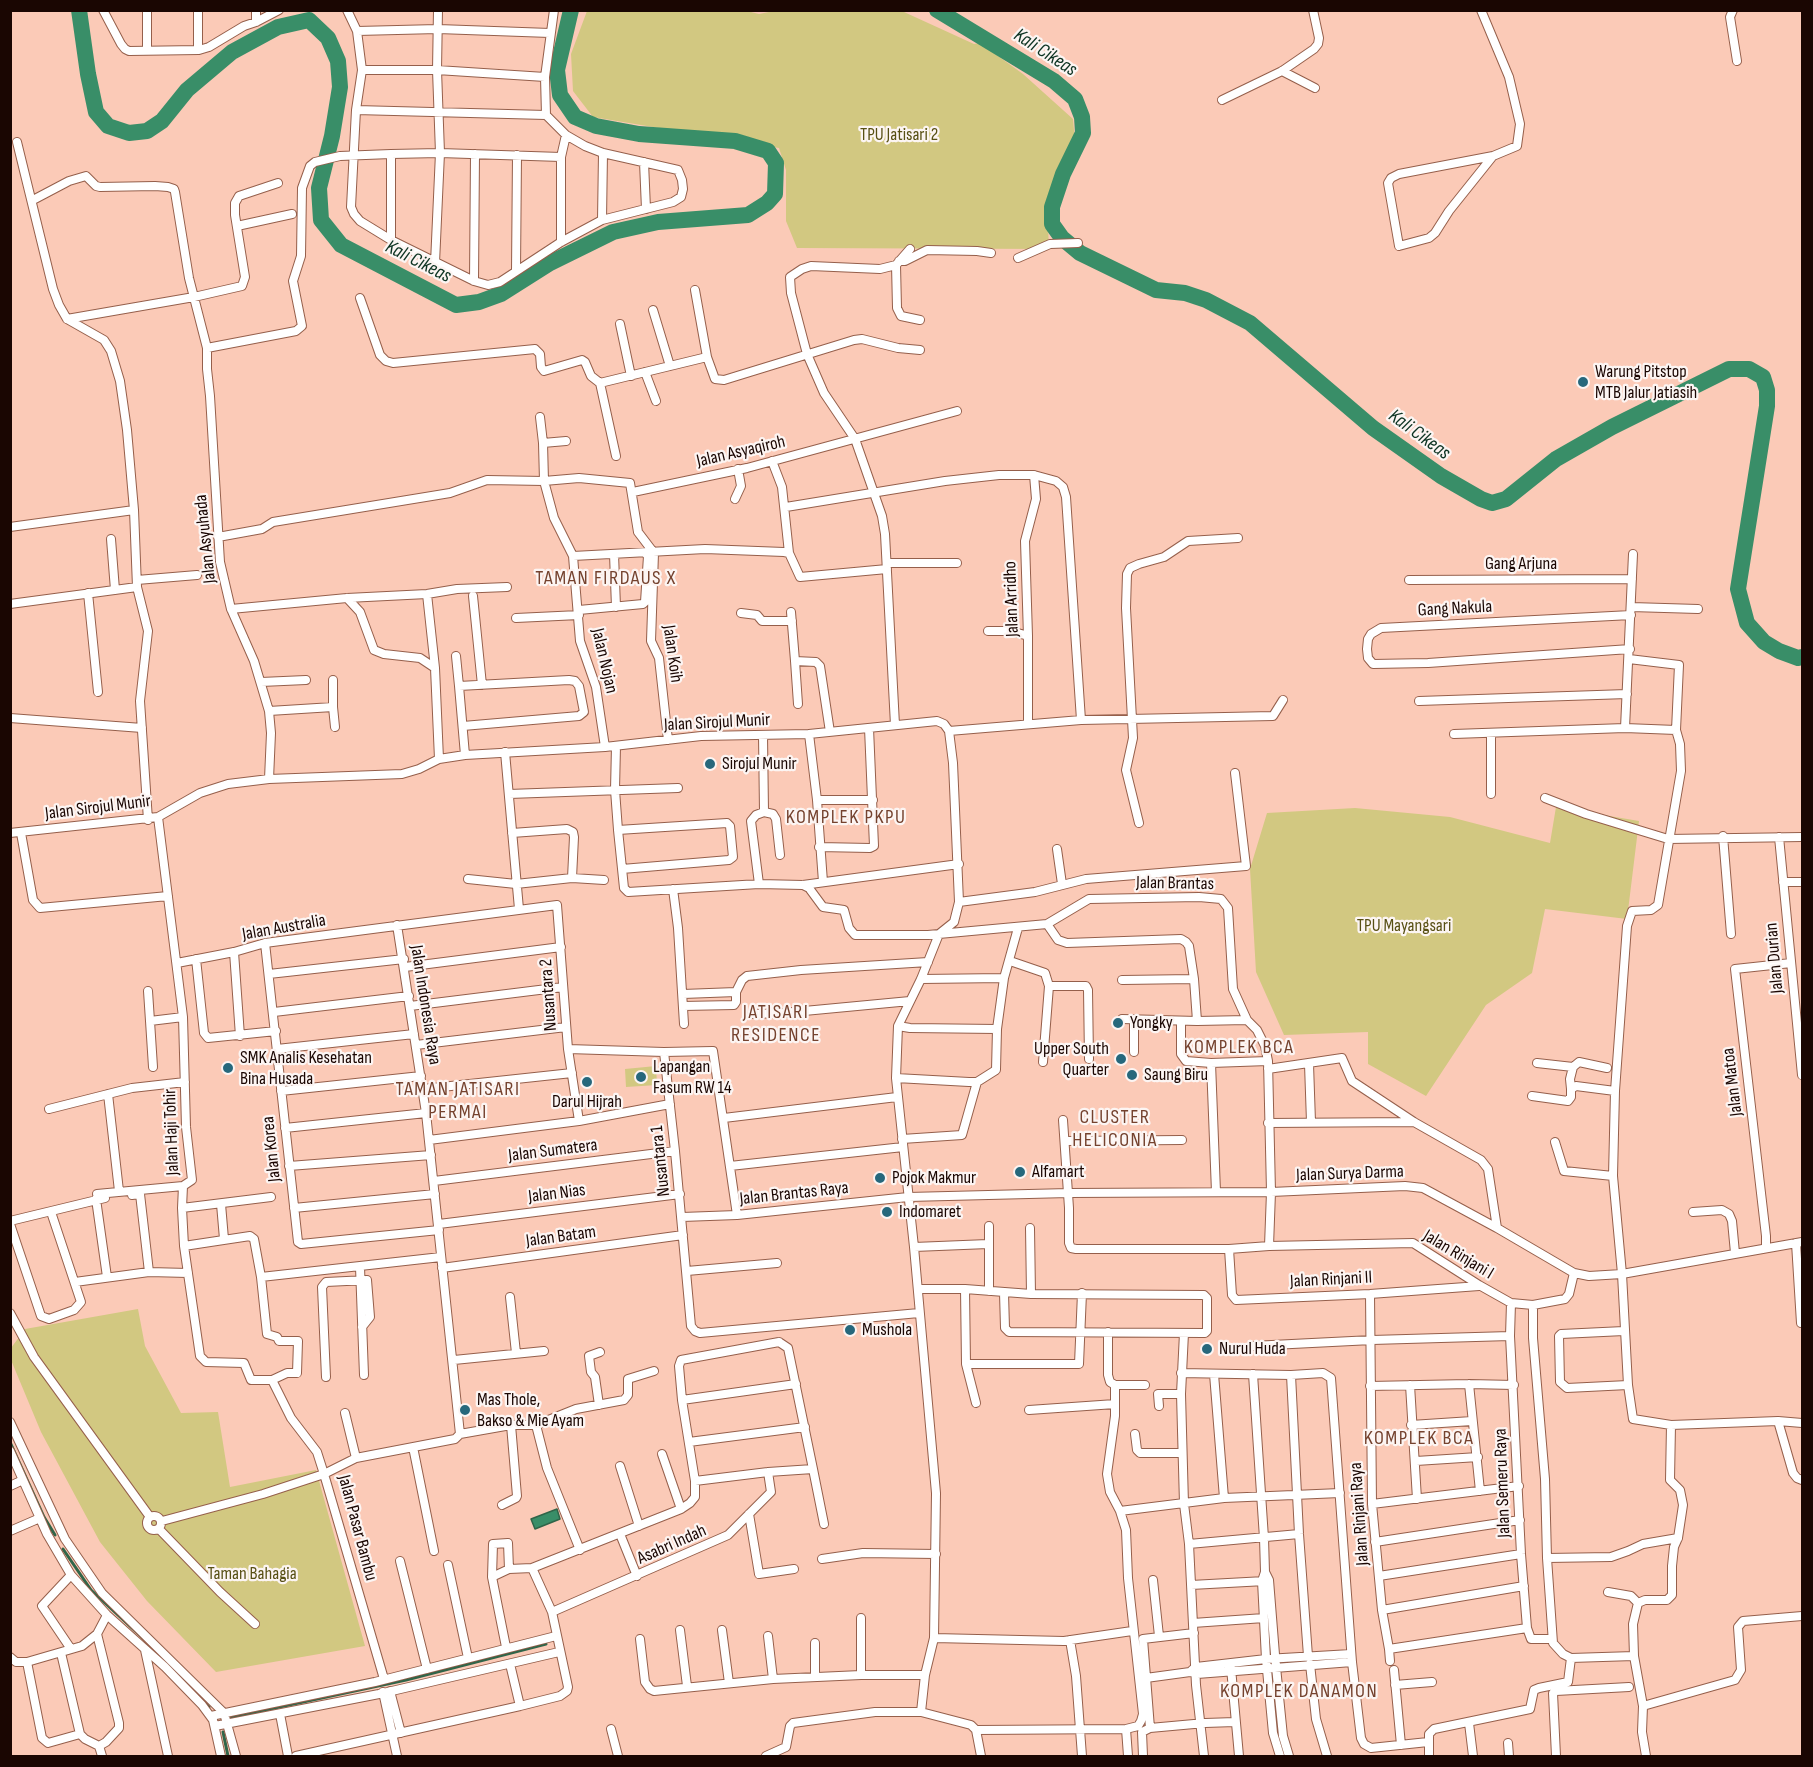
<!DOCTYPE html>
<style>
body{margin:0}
#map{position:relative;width:1813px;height:1767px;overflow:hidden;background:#fbcab7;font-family:"Sofia Sans Condensed",sans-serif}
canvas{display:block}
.frame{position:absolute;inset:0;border:12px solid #1a0602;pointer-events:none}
</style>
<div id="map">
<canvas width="1813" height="1767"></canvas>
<div class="frame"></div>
</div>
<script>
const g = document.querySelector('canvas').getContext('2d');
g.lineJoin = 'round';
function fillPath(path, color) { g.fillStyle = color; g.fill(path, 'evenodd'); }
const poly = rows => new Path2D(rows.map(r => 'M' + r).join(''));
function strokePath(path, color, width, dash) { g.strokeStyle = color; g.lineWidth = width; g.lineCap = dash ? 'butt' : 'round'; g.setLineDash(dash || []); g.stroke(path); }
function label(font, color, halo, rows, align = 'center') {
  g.font = font + ' "Sofia Sans Condensed",sans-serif'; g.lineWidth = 4.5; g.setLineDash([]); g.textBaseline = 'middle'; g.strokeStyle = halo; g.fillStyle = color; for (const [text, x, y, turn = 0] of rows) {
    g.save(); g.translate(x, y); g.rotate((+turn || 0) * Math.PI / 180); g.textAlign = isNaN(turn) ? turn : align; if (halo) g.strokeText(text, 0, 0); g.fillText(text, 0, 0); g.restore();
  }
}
fillPath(poly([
 [743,10,759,14,779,10,904,11,904,12,974,44,980,43,1023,74,1073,119,1075,142,1047,202,1049,249,797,248,786,221,786,170,779,148,593,117,573,91,571,54,587,11],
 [1556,807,1639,821,1627,919,1545,909,1532,973,1486,1005,1426,1096,1368,1064,1368,1032,1284,1035,1256,972,1250,869,1267,813,1355,808,1450,817,1550,843],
 [656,1066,657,1085,626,1087,625,1069],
 [138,1309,145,1346,181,1413,218,1412,230,1487,316,1470,365,1646,216,1672,147,1601,100,1542,41,1432,11,1360,11,1348,25,1329]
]), '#d2c881');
const water = poly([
 [557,1509,560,1519,535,1529,531,1519,557,1509]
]);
fillPath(water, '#398e68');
strokePath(water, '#306549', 1.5);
strokePath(poly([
 [10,1442,44,1517,55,1535],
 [63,1549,91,1590,146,1641],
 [165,1660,209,1707],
 [228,1718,406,1680,546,1644],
 [223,1732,228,1756]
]), '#306549', 3);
strokePath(poly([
 [79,10,88,74,96,112,108,126,129,133,147,131,162,121,187,90,232,52,278,27,309,20,328,38,338,61,340,87,332,136,319,188,321,220,341,245,456,305,479,302,501,294,550,263,613,232,658,222,748,215,767,203,775,194,776,163,768,151,735,141,639,134,596,126,575,117,560,95,557,70,571,10],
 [937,10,1054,81,1075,99,1082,117,1083,133,1063,174,1052,207,1052,224,1062,238,1080,253,1156,290,1185,293,1206,300,1250,323,1373,428,1441,476,1481,499,1492,503,1506,499,1556,459,1612,427,1729,369,1749,369,1763,377,1767,390,1767,406,1738,589,1747,623,1764,642,1779,651,1798,658,1802,657]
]), '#398e68', 16);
const street = poly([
 [103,10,121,44,125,49,129,51,199,50,209,47,244,26,256,22,279,10],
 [256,10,256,22],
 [347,10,357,31,362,70,356,110,351,207,354,214,360,221,391,240,474,281,488,285,500,282,561,242,602,220,673,202,681,197,683,189,682,180,678,170,603,153,585,146,566,135,546,115,545,77,554,10],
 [1481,10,1509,77,1520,124,1517,146,1493,156,1399,174,1391,178,1388,183,1399,246,1429,238,1435,233,1449,211,1493,156],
 [1733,10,1730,17,1737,61],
 [357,31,438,29,550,33],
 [147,50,147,10],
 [198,50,198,10],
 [362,70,437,70,545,77],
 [1282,71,1315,88],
 [1222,100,1282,71,1314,49,1318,44,1319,38,1313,10],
 [356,110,546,115],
 [17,142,53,289,59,305,67,319,104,340,111,351,120,381,127,430,134,510,137,587,148,631,140,701,148,820],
 [644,162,646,209],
 [33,200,69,181,86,176,96,186,100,187,155,186,168,187,174,189,175,192,189,278,207,348,207,369,210,396,220,562,231,609,254,661,269,711,271,733,269,779],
 [602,220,603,153],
 [237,226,292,214],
 [391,240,391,154],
 [561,242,561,157,566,135],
 [1018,258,1050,244,1078,243],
 [899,261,905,261,927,250,977,251,991,253],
 [435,263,440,153,437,70,438,10],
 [896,265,897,308,901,316,920,320],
 [516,271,517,155],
 [474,281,475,154],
 [695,290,707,357],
 [360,298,380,355,386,361,393,363,535,349,540,354,541,367,544,371,582,360,585,362,591,376,600,383],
 [653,310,670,366],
 [67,319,194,297,242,286,245,277,235,215,235,203,239,196,278,183],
 [620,324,631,376],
 [207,348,296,331,302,326,293,281,301,256,302,188,310,166,315,162,340,156,391,154,440,153,561,157],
 [645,372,656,401],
 [540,417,543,443],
 [566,441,543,443,544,481,554,518,573,556,580,641,596,687,605,747],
 [616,456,600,383,707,357,715,379,724,380,854,340,862,339,898,348,920,350],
 [772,461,782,487,789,553],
 [633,492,747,468,957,411],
 [735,499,741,486,738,469],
 [786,507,945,481,999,475,1034,475,1056,481,1063,487,1066,497,1081,720],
 [10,527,134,510],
 [218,537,262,529,273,522,450,493,487,480,544,481,579,478,630,483,638,532,654,553,651,641,659,658,668,740],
 [111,539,115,590],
 [614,554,616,607],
 [573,556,705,549,784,552,789,553,800,577,887,569],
 [887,563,957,563],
 [137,580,197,575],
 [1409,580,1632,579],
 [88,593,98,692],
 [427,594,435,668],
 [473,596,482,685],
 [347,598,360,612,374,650,384,654,420,658,435,668,439,759],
 [10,604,137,587],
 [1631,607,1698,609],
 [231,609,347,598,427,594,457,589,507,587],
 [579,610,643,604,645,602,648,556,645,553],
 [791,612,795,661,816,662,820,666,830,732],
 [741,613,757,615,762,621,792,621],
 [516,618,579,615],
 [988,631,1011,631,1028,636],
 [1630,649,1428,663,1373,664,1368,658,1367,649,1368,639,1371,634,1381,628,1631,615],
 [456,656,459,686],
 [1629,659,1679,665,1676,730,1680,744,1681,771,1658,905,1651,910,1632,911,1627,926,1615,1091,1613,1176,1622,1274,1628,1385,1633,1419,1671,1425,1670,1480,1680,1490,1683,1505,1678,1538,1674,1547,1672,1566,1672,1595,1667,1600,1645,1600,1638,1603,1633,1624,1634,1656,1643,1706,1642,1732,1646,1756],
 [795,661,798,704],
 [333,680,333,707],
 [261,682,306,680],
 [1419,701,1627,694],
 [269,711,333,707,335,727],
 [10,718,142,728],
 [1028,724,1028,636,1025,541,1036,499,1034,475],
 [895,725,885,534,882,516,855,439,824,393,807,354,791,293,790,277,802,269,811,266,880,269,896,265,910,249],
 [463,726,579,716,584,712,579,686,575,681,569,680,459,686,465,755],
 [1625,728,1633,554],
 [949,731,1081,720,1273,716,1283,700],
 [809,734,817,800,823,882],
 [1454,734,1625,728,1676,730],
 [616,746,615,790,618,830,624,888,628,892,759,884,803,885,959,864],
 [505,752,519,909],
 [509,794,678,788],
 [1491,794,1491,733],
 [1545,798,1586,814,1668,839,1802,837],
 [817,800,873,800],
 [764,812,773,814,776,819,780,855],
 [1139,823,1126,770,1133,738,1126,608,1127,574,1130,568,1139,564,1164,557,1188,541,1238,538],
 [618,830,727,823,730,826,733,857,729,860,622,869],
 [10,833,158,817,200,793,228,784,269,779,402,774,419,769,439,759,465,755,605,747,701,736,809,734,937,721,944,724,949,731,953,763,959,902,954,922,939,934,921,979,898,1026,896,1078,914,1247,936,1493,934,1638,925,1675,921,1712,971,1725,976,1730,981,1756],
 [21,833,33,900,40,908,168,896],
 [512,833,567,829,573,832,574,837,572,878],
 [1723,836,1731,934],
 [1779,837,1802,1075],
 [819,847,870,848,874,846,869,728],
 [1057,849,1062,884],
 [468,879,516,884,572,878,604,880],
 [1783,882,1802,882],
 [759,884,751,821,756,815,764,812,763,735],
 [803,885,809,888,823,907,844,910,849,928,855,935,928,935,1047,924,1089,899,1199,897,1221,899,1228,908,1233,989,1247,1020,1257,1030,1265,1046,1268,1061,1271,1192,1269,1246],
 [673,889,678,928,684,1024],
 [959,902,1035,892,1086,879,1246,866,1235,773],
 [1047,924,1058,940,1067,943,1181,939,1186,942,1189,946,1194,979,1197,1021],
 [265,943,298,1242,301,1244,439,1230],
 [234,952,240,1036],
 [196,959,204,1033,208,1038,276,1031],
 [1010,961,1045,973,1049,986,1086,986,1088,990,1089,1059],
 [177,963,234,952,265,943,557,905,568,1049,579,1121],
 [405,967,561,947],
 [269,974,404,959],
 [921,979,1004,978],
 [1122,980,1194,979],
 [148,991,150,1021],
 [683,994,736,992],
 [410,1006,563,987],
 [683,1006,734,1005,736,1002,736,992,742,980,747,976,801,970,928,962],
 [274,1012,409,996],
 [752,1014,783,1013,910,1001],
 [1122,1019,1197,1021,1247,1020],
 [1134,1020,1134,1052],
 [1181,1021,1181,1054,1186,1061,1211,1063,1268,1061],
 [898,1026,910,1028,997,1029],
 [416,1045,566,1027],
 [277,1049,414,1034],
 [568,1049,664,1052,713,1051,737,1215],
 [664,1052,675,1151,691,1326,695,1331,700,1333,919,1313],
 [1043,1062,1049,986],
 [1211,1063,1216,1192],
 [1537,1063,1573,1067],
 [1309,1064,1311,1122],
 [153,1067,150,1021,183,1017],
 [1268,1069,1342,1058,1352,1081,1414,1122,1481,1160,1488,1169,1497,1228],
 [896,1078,969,1082,977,1082,996,1070,997,1029,1004,978,1018,928],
 [423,1089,572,1073],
 [1571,1089,1570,1079,1573,1067,1579,1062,1607,1068],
 [281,1091,421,1076],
 [108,1094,119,1191],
 [1532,1096,1568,1101,1571,1097,1571,1089,1576,1086,1615,1091],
 [49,1109,132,1088,185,1082],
 [724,1118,897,1097],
 [1063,1120,1069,1208,1069,1243,1071,1248,1076,1249,1229,1249,1269,1246,1413,1243,1479,1285,1511,1303,1533,1305,1565,1299,1569,1294,1574,1273],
 [1268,1123,1414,1122],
 [285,1128,426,1113],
 [902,1139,962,1135,977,1082],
 [429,1140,579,1121,670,1104],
 [1065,1141,1182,1140],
 [1555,1142,1564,1171,1613,1176],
 [289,1166,431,1155],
 [730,1166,903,1147],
 [434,1181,675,1151],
 [97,1194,183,1186,192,1180,186,1127,183,1017,158,817],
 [132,1195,140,1194,149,1272],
 [96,1199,107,1277],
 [221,1204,224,1239],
 [182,1208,271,1197],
 [294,1208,435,1194],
 [1693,1212,1722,1210,1729,1214,1732,1221,1735,1253],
 [682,1217,737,1215,908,1197,1069,1193,1271,1192,1405,1186,1423,1188,1497,1228,1574,1273,1589,1276,1622,1274,1802,1242],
 [10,1221,105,1198],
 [10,1224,41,1316,49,1319,74,1310,81,1302,51,1212],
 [439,1224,680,1194],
 [989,1226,989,1291],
 [1030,1228,1031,1294],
 [1796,1243,1801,1323],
 [184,1246,250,1236,254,1239,261,1277,441,1257],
 [914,1247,988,1244],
 [1766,1248,1766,1236,1735,969,1791,963],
 [1229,1249,1232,1295,1236,1300,1370,1294,1479,1286],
 [360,1267,364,1375],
 [442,1268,683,1235],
 [687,1271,777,1263],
 [261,1277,267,1334,277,1337,279,1341,298,1341,297,1373,287,1373,272,1380],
 [75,1282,149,1272,188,1273],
 [918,1289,965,1289,1031,1294,1204,1295,1207,1298,1207,1331,1205,1333,1009,1332,1005,1328,1004,1293],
 [965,1289,966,1364,976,1403],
 [1370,1294,1372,1504,1382,1610,1389,1649,1390,1661],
 [510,1297,516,1353],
 [1511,1303,1510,1336,1521,1554,1527,1628,1531,1639,1552,1639],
 [1533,1305,1533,1338,1545,1479,1547,1558,1553,1643,1563,1654,1571,1658,1634,1656],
 [10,1313,34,1357,150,1517],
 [1624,1331,1561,1334,1559,1336,1560,1382,1567,1388,1628,1385],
 [1184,1333,1181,1394,1184,1504,1189,1544,1196,1685,1204,1756],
 [779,1342,788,1348,813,1469,768,1472,695,1481,682,1400,679,1366,681,1360,779,1342],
 [1252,1346,1372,1340,1510,1336],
 [454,1360,544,1351],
 [966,1364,1079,1364,1082,1293],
 [1181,1373,1291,1375,1323,1373,1331,1378,1352,1662,1361,1738,1364,1744,1371,1748,1428,1742],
 [1214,1374,1224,1498],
 [1253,1374,1264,1538,1265,1572,1262,1581,1266,1659,1273,1733,1280,1756],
 [1291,1375,1299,1534,1308,1656],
 [326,1377,322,1287,326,1282,367,1280,370,1317,362,1327],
 [1469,1384,1480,1491],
 [1115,1385,1145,1385],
 [1410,1385,1417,1499],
 [1370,1386,1469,1384,1514,1385],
 [682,1400,796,1384],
 [599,1405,595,1377,591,1372,589,1356,600,1352],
 [1159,1406,1158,1394,1181,1394],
 [1029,1410,1115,1404],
 [345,1413,356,1458],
 [1778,1421,1793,1473,1797,1478,1802,1480],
 [10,1422,65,1539,102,1593,224,1713,236,1756],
 [536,1425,547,1468,580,1550],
 [1411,1425,1472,1421],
 [1671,1425,1778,1421,1802,1423],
 [460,1434,511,1425,536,1425,576,1409,624,1400,628,1395,628,1379,654,1371],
 [1135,1434,1137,1450,1140,1453,1182,1453],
 [689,1442,805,1427],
 [413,1447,434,1551],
 [10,1451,47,1534,71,1575,107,1615,165,1667,202,1705,213,1720,221,1756],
 [662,1454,681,1509],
 [1416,1461,1478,1457],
 [620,1466,639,1526],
 [813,1469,824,1524],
 [10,1486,23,1480],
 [1372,1504,1519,1486],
 [502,1505,516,1498,517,1496,511,1425],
 [1120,1511,1224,1498,1340,1493],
 [749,1514,759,1574,794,1569],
 '147 1523a7 7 0 1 1 14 0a7 7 0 1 1-14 0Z',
 [162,1521,263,1494,324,1474,317,1452,291,1418,272,1380,251,1380,244,1363,206,1362,200,1356,184,1246,182,1208,183,1186],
 [159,1529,220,1592,255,1624],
 [10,1531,40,1518],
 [620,1534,637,1576],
 [1375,1542,1520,1520],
 [1189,1544,1299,1534],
 [1547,1558,1611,1557,1628,1551,1643,1544,1678,1538],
 [822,1559,863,1553,936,1554],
 [400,1561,427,1669],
 [448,1565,468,1658],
 [1265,1572,1269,1580,1276,1667,1283,1736,1289,1756],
 [1379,1576,1521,1554],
 [492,1577,493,1544,508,1543,509,1569],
 [1153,1580,1159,1636],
 [1191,1585,1265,1581],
 [1608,1592,1631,1596,1638,1603],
 [1382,1610,1524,1586],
 [552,1612,728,1535,771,1492,768,1472],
 [1193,1623,1264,1618],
 [680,1630,687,1686],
 [722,1630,729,1683],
 [97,1634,107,1615],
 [768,1636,773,1679],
 [934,1638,1064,1641,1132,1631],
 [640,1639,645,1682,650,1689,654,1691,773,1679,861,1675,861,1618],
 [1070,1640,1076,1676,1082,1756],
 [815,1643,815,1677],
 [506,1647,492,1577,509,1569,532,1568,681,1509,690,1503,695,1497,695,1481],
 [71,1649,42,1606,71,1575],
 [1389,1649,1527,1628],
 [145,1650,168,1756],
 [61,1653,80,1734],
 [10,1657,16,1662,27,1662,82,1646,97,1634,119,1723,119,1728,106,1742,99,1746],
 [27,1662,42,1738,48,1743,80,1734,85,1739,99,1746,102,1756],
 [510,1664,520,1706],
 [1310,1664,1316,1719,1327,1756],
 [1231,1668,1239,1756],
 [1192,1670,1196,1667,1266,1659,1351,1654],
 [1394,1670,1401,1745],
 [861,1675,925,1675],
 [1146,1678,1190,1672,1197,1674,1352,1662],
 [384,1679,324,1474,356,1458,455,1439,460,1434,426,1113,397,925],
 [1395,1685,1432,1682],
 [390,1691,401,1733],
 [383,1692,397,1756],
 [1643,1706,1735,1680,1741,1670,1738,1627,1743,1621,1802,1616],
 [280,1714,288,1756],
 [211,1716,375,1682,556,1636],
 [1469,1723,1473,1756],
 [215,1726,379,1694,559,1652],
 [1150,1728,1205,1723,1235,1722],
 [611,1729,618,1756],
 [1126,1729,1128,1756],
 [976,1730,1126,1729,1138,1726,1141,1721,1143,1714,1128,1578,1126,1530,1120,1511,1110,1492,1107,1474,1115,1416,1115,1385,1110,1382,1108,1375,1108,1332],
 [1508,1743,1509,1756],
 [296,1756,520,1706,560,1696,567,1691,568,1687,552,1612,532,1568],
 [766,1756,786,1747,790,1726,793,1723,875,1712,921,1712],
 [1143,1756,1142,1732,1150,1728,1143,1639,1194,1633],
 [1429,1756,1429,1734,1434,1729,1530,1709,1534,1690,1539,1688,1568,1682,1571,1658],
 [1556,1756,1553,1693,1556,1691,1629,1687]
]);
strokePath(street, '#955f4b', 10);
strokePath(street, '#fff', 8);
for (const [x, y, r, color] of [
 [1583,382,6,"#27687c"],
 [710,764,6,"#27687c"],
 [1118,1023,6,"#27687c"],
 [1121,1059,6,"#27687c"],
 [228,1068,6,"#27687c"],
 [1132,1075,6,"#27687c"],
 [641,1077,6,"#27687c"],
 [587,1082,6,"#27687c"],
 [1020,1172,6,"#27687c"],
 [880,1178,6,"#27687c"],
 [887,1212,6,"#27687c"],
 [850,1330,6,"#27687c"],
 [1207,1349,6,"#27687c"],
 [465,1410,6,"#27687c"]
]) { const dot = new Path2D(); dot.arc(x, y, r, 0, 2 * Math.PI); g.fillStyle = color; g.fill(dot); strokePath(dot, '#fcf5f3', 2); }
label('18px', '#585014', '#fcf5f3', [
 ["TPU Jatisari 2",899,135],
 ["TPU Mayangsari",1404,926],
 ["Taman Bahagia",252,1574]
]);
label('18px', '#1a0602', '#fcf5f3', [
 ["Warung Pitstop",1595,372],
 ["MTB Jalur Jatiasih",1595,393],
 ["Sirojul Munir",722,764],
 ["Yongky",1130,1023],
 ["Upper South",1109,1049,"right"],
 ["Quarter",1109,1070,"right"],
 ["SMK Analis Kesehatan",240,1058],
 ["Bina Husada",240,1079],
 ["Lapangan",653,1067],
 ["Fasum RW 14",653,1088],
 ["Saung Biru",1144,1075],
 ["Darul Hijrah",587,1102,"center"],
 ["Alfamart",1032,1172],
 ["Pojok Makmur",892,1178],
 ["Indomaret",899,1212],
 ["Mushola",862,1330],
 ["Nurul Huda",1219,1349],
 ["Mas Thole,",477,1400],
 ["Bakso & Mie Ayam",477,1421]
], 'left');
label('18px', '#1a0602', '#fcf5f3', [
 ["Jalan Asyaqiroh",741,452,-13],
 ["Jalan Asyuhada",206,539,-96],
 ["Gang Arjuna",1521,564],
 ["Jalan Arridho",1012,599,-92],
 ["Gang Nakula",1455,609,-3],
 ["Jalan Koih",672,654,82],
 ["Jalan Nojan",604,661,77],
 ["Jalan Sirojul Munir",717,723,-3],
 ["Jalan Sirojul Munir",98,808,-7],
 ["Jalan Brantas",1175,884,1],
 ["Jalan Australia",284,928,-10],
 ["Jalan Durian",1775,958,-95],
 ["Nusantara 2",549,995,-94],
 ["Jalan Indonesia Raya",425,1005,81],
 ["Jalan Matoa",1733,1082,-97],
 ["Jalan Haji Tohir",172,1132,-92],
 ["Jalan Korea",272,1149,-96],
 ["Jalan Sumatera",553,1151,-7],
 ["Nusantara 1",661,1161,-96],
 ["Jalan Surya Darma",1350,1174,-2],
 ["Jalan Nias",557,1194,-7],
 ["Jalan Brantas Raya",794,1194,-6],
 ["Jalan Batam",561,1237,-8],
 ["Jalan Rinjani I",1458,1255,31],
 ["Jalan Rinjani II",1331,1280,-3],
 ["Jalan Semeru Raya",1503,1483,-92],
 ["Jalan Rinjani Raya",1360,1514,-94],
 ["Jalan Pasar Bambu",357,1528,75],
 ["Asabri Indah",672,1545,-24]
]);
label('italic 20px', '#0e3423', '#fcf5f3', [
 ["Kali Cikeas",1045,53,33],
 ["Kali Cikeas",418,262,27],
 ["Kali Cikeas",1419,435,36]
]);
g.letterSpacing = '1.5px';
label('20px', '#75422e', '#fcf5f3', [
 ["TAMAN FIRDAUS X",606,579],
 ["KOMPLEK PKPU",846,818],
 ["JATISARI",776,1013],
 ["RESIDENCE",776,1036],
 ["KOMPLEK BCA",1239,1048],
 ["TAMAN JATISARI",458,1090],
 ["PERMAI",458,1113],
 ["CLUSTER",1115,1118],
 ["HELICONIA",1115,1141],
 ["KOMPLEK BCA",1419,1439],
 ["KOMPLEK DANAMON",1299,1692]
]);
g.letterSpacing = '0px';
</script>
